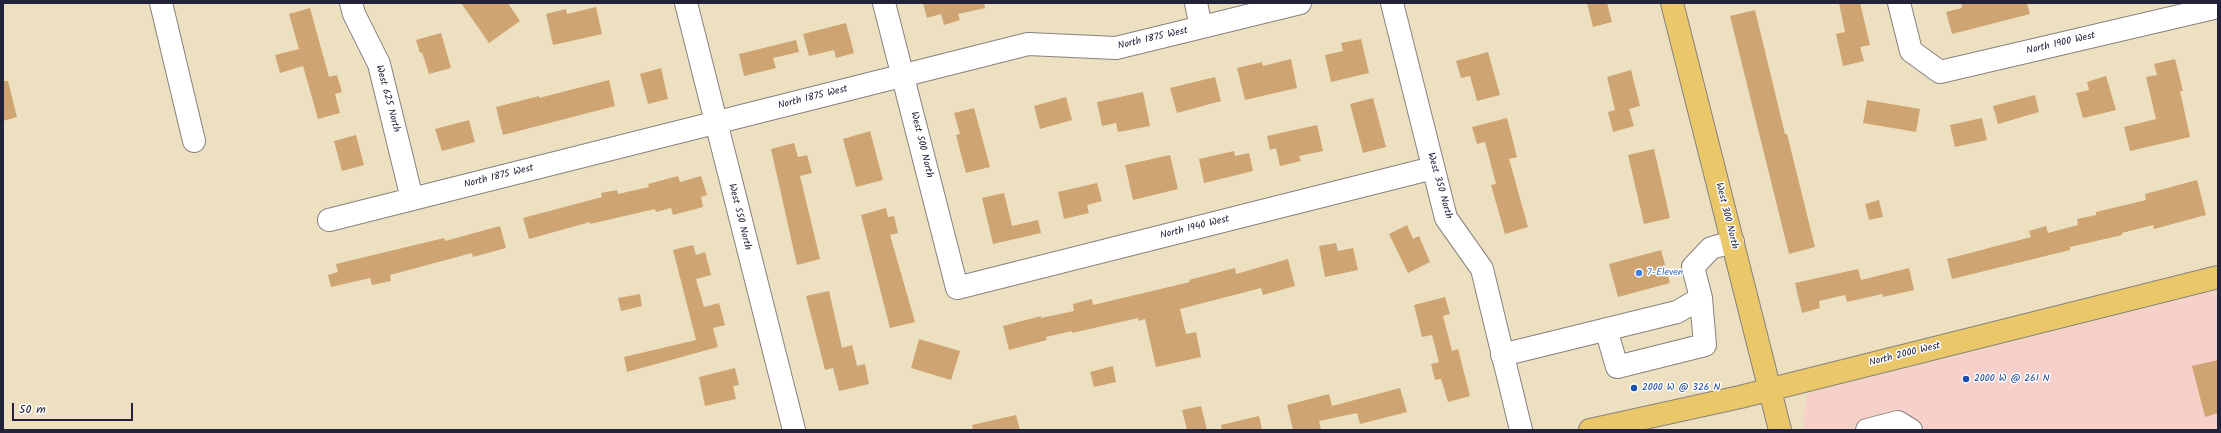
<!DOCTYPE html>
<style>
body{margin:0}
#map{position:relative;width:2221px;height:433px;overflow:hidden;background:#ede0c0;font-family:Kalam,sans-serif}
canvas{display:block}
.frame{position:absolute;inset:0;border:4px solid #22223b;pointer-events:none}
.scale{position:absolute;left:12px;top:403px;width:121px;height:18px;box-sizing:border-box;border:2px solid #22223b;border-top:0;padding-left:5px;font-size:12px;line-height:14px;white-space:nowrap;color:#22223b;-webkit-text-stroke:3px #fff;paint-order:stroke}
</style>
<div id="map">
<canvas width="2221" height="433"></canvas>
<div class="frame"></div>
<div class="scale">50 m</div>
</div>
<script>
const g = document.querySelector('canvas').getContext('2d');
g.lineJoin = 'round';
function fillPath(path, color) { g.fillStyle = color; g.fill(path, 'evenodd'); }
const poly = rows => new Path2D(rows.map(r => 'M' + r).join(''));
function strokePath(path, color, width, dash) { g.strokeStyle = color; g.lineWidth = width; g.lineCap = dash ? 'butt' : 'round'; g.setLineDash(dash || []); g.stroke(path); }
function label(font, color, halo, rows, align = 'center') {
  g.font = font + ' Kalam,sans-serif'; g.lineWidth = 3; g.setLineDash([]); g.textBaseline = 'middle'; g.strokeStyle = halo; g.fillStyle = color; for (const [text, x, y, turn = 0] of rows) {
    g.save(); g.translate(x, y); g.rotate((+turn || 0) * Math.PI / 180); g.textAlign = isNaN(turn) ? turn : align; if (halo) g.strokeText(text, 0, 0); g.fillText(text, 0, 0); g.restore();
  }
}
fillPath(poly([
 [2218,290,2218,430,1804,430,1803,423,1807,394]
]), '#f7d1c9');
fillPath(poly([
 [461,3,508,3,520,21,489,43],
 [923,3,984,3,985,8,958,14,960,20,944,25,941,14,927,18],
 [1587,3,1607,3,1612,22,1593,27],
 [1839,3,1860,3,1870,45,1860,47,1864,61,1843,66,1836,34,1845,32],
 [1961,3,2027,3,2030,14,1952,34,1946,12,1962,8],
 [596,7,602,34,553,45,546,14,566,9,567,14],
 [310,8,329,77,337,75,342,92,335,94,340,113,318,119,303,66,280,73,275,55,299,49,289,14],
 [1755,10,1785,134,1787,134,1815,247,1789,254,1730,16],
 [846,23,854,53,836,58,834,50,809,56,803,34],
 [441,33,451,68,429,74,422,52,420,53,416,40],
 [1361,39,1369,73,1331,82,1325,55,1343,51,1341,43],
 [796,40,799,52,773,58,776,68,744,76,739,54],
 [1488,52,1500,95,1477,101,1470,76,1461,78,1456,61],
 [1291,59,1297,88,1245,100,1237,68,1262,62,1263,66],
 [2175,59,2183,91,2180,91,2190,137,2130,151,2124,127,2156,119,2146,77,2157,75,2154,64],
 [661,68,668,99,648,104,640,74],
 [1631,70,1640,106,1629,109,1634,126,1613,132,1608,112,1615,110,1607,77],
 [2106,76,2116,110,2083,118,2076,93,2089,90,2087,82],
 [1215,77,1221,101,1177,113,1170,88],
 [609,80,615,106,503,135,496,107,539,96,539,98],
 [3,81,8,81,17,117,3,121],
 [1143,92,1150,126,1118,132,1116,123,1102,126,1097,102],
 [2035,95,2039,112,1998,124,1993,106],
 [1066,97,1072,120,1040,129,1034,106],
 [1373,98,1386,147,1363,153,1350,104],
 [1867,100,1920,109,1916,132,1863,123],
 [974,108,990,167,966,173,956,135,960,134,954,113],
 [1507,118,1517,157,1509,159,1528,227,1505,234,1491,185,1496,184,1485,142,1477,144,1472,127],
 [1982,118,1987,140,1955,147,1950,125],
 [469,120,475,142,442,151,435,129],
 [1317,125,1323,151,1299,156,1301,161,1280,166,1276,148,1270,150,1267,136],
 [870,131,883,180,856,187,843,139],
 [356,135,364,165,342,171,334,141],
 [794,143,798,157,807,155,812,173,800,176,820,259,797,265,771,149],
 [1654,149,1670,218,1644,224,1628,155],
 [1234,151,1235,156,1249,153,1253,171,1204,183,1199,159],
 [1170,155,1178,189,1133,200,1125,165],
 [678,176,680,182,701,176,707,195,701,197,703,207,673,215,671,208,656,212,655,209,590,224,590,222,529,239,523,218,602,197,601,193,617,190,618,194,649,187,648,184],
 [2197,180,2206,215,2154,229,2153,225,2122,233,2122,235,2070,247,2070,250,1952,279,1947,259,2031,237,2029,231,2046,226,2048,233,2078,225,2077,219,2096,215,2096,212,2146,200,2145,194],
 [1097,183,1102,201,1087,205,1089,213,1064,219,1058,192],
 [1004,193,1012,226,1038,220,1041,233,993,244,982,198],
 [1879,200,1883,217,1869,220,1865,204],
 [886,208,888,217,894,216,898,233,890,235,915,322,890,328,861,215],
 [1407,225,1413,239,1419,236,1430,262,1408,273,1389,234],
 [500,226,506,248,473,257,472,253,390,275,391,281,372,285,370,278,331,287,328,275,338,272,336,264,444,238,445,241],
 [1336,243,1338,251,1353,248,1358,270,1325,277,1319,246],
 [693,245,696,255,705,252,711,275,696,279,704,307,719,303,725,325,713,328,718,347,627,372,624,357,696,340,673,250],
 [1661,250,1670,283,1618,297,1609,264],
 [1288,259,1295,286,1263,295,1261,288,1180,309,1186,334,1196,332,1201,357,1156,367,1145,319,1138,321,1138,318,1072,333,1072,331,1046,337,1047,340,1009,350,1003,326,1041,316,1041,318,1074,311,1073,304,1092,299,1093,305,1190,282,1189,280,1235,268,1236,274],
 [1909,268,1914,290,1883,297,1882,294,1847,302,1845,295,1819,301,1820,308,1802,313,1795,283,1858,269,1861,280],
 [829,291,842,348,852,345,857,366,865,364,869,384,839,391,833,368,825,370,806,296],
 [640,294,642,306,621,311,618,298],
 [1445,297,1450,314,1443,316,1452,351,1458,349,1470,396,1448,402,1441,379,1435,380,1431,364,1439,362,1432,335,1422,337,1414,305],
 [919,339,960,351,951,380,911,368],
 [2218,360,2218,413,2205,417,2192,366],
 [1113,366,1116,382,1094,387,1090,372],
 [735,368,739,385,733,386,736,399,705,406,699,377],
 [1400,388,1407,412,1360,424,1357,413,1319,421,1321,430,1293,430,1287,405,1329,394,1332,406],
 [1201,406,1207,430,1187,430,1182,410],
 [1016,415,1020,430,973,430,972,425],
 [1259,416,1262,430,1222,430,1221,425]
]), '#cfa473');
const minor = poly([
 [161,3,194,141],
 [351,3,354,14,379,64,412,199],
 [686,3,794,430],
 [884,3,957,288,1433,168],
 [1196,3,1201,27],
 [1392,3,1446,218,1482,269,1521,430],
 [1899,3,1911,51,1940,72,2218,7],
 [329,220,1028,44,1116,48,1300,3],
 [1606,329,1617,367,1705,345,1701,298],
 [1502,355,1677,312,1701,298,1693,267,1711,248,1733,242],
 [1867,430,1898,422,1911,430]
]);
const major = poly([
 [1672,3,1780,430],
 [1590,430,1740,397,2218,277]
]);
strokePath(minor, '#88817e', 24);
strokePath(major, '#88817e', 24);
strokePath(minor, '#fff', 22);
strokePath(major, '#eac769', 22);
for (const [x, y, r, color] of [
 [1639,273,4,"#3f7fe0"],
 [1966,379,4,"#1a4fb4"],
 [1634,388,4,"#1a4fb4"]
]) { const dot = new Path2D(); dot.arc(x, y, r, 0, 2 * Math.PI); g.fillStyle = color; g.fill(dot); strokePath(dot, '#fff', 1.5); }
label('10px', '#22223b', '#fff', [
 ["North 1875 West",1153,39,-13],
 ["North 1900 West",2061,44,-13],
 ["North 1875 West",813,98,-14],
 ["West 625 North",387,99,75],
 ["West 500 North",921,145,76],
 ["North 1875 West",499,177,-14],
 ["West 350 North",1439,186,74],
 ["West 300 North",1726,216,76],
 ["West 550 North",739,217,76],
 ["North 1940 West",1195,228,-14],
 ["North 2000 West",1905,355,-14]
]);
label('10px', '#366cbe', '#fff', [
 ["7-Eleven",1647,273]
], 'left');
label('10px', '#164399', '#fff', [
 ["2000 W @ 261 N",1974,379],
 ["2000 W @ 326 N",1642,388]
], 'left');
</script>
